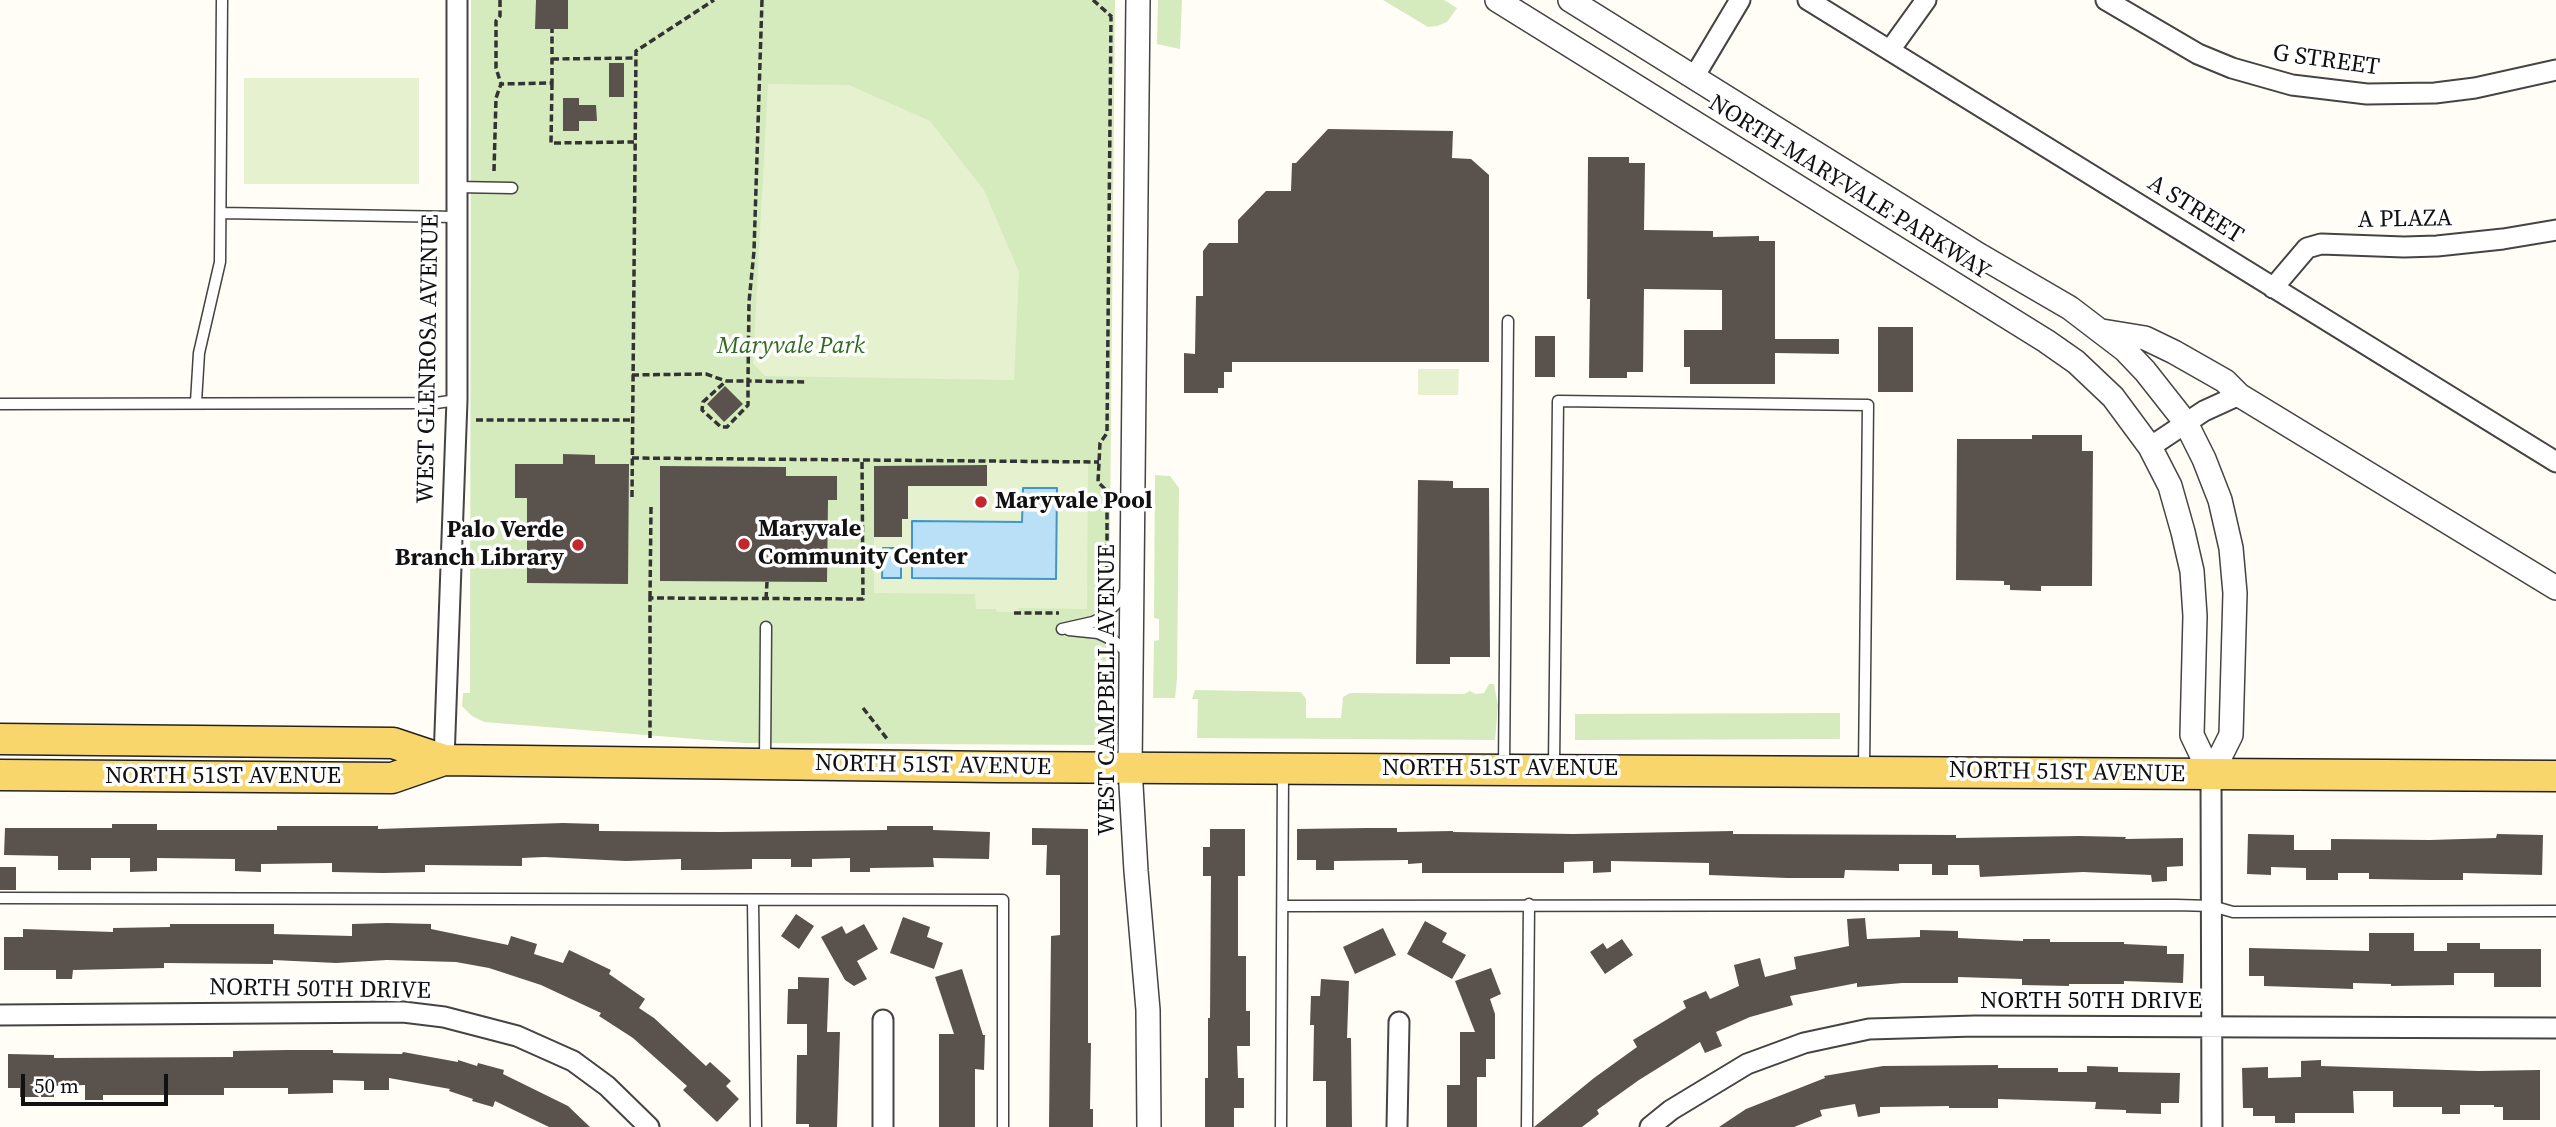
<!DOCTYPE html>
<style>
body{margin:0}
#map{position:relative;width:2556px;height:1127px;overflow:hidden;background:#fffdf5;font-family:"Source Serif 4",serif}
canvas{display:block}
.scale{position:absolute;left:21px;top:1074px;width:147px;height:32px;box-sizing:border-box;border:4px solid #111;border-top:0;padding-left:9px;font-size:21px;line-height:24px;white-space:nowrap;color:#111;-webkit-text-stroke:5px #fff;paint-order:stroke}
</style>
<div id="map">
<canvas width="2556" height="1127"></canvas>
<div class="scale">50 m</div>
</div>
<script>
const g = document.querySelector('canvas').getContext('2d');
g.lineJoin = 'round';
function fillPath(path, color) { g.fillStyle = color; g.fill(path, 'evenodd'); }
const poly = rows => new Path2D(rows.map(r => 'M' + r).join(''));
function strokePath(path, color, width, dash) { g.strokeStyle = color; g.lineWidth = width; g.lineCap = dash ? 'butt' : 'round'; g.setLineDash(dash || []); g.stroke(path); }
function label(font, color, halo, rows, align = 'center') {
  g.font = font + ' "Source Serif 4",serif'; g.lineWidth = 7; g.setLineDash([]); g.textBaseline = 'middle'; g.strokeStyle = halo; g.fillStyle = color; for (const [text, x, y, turn = 0] of rows) {
    g.save(); g.translate(x, y); g.rotate((+turn || 0) * Math.PI / 180); g.textAlign = isNaN(turn) ? turn : align; if (halo) g.strokeText(text, 0, 0); g.fillText(text, 0, 0); g.restore();
  }
}
fillPath(poly([
 [471,0,1115,0,1108,734,1102,742,1094,745,745,743,484,722,472,716,462,706,463,693,470,693],
 [1158,0,1182,0,1180,49,1157,44],
 [1383,0,1444,0,1457,8,1447,22,1437,26,1428,27],
 [1155,475,1170,476,1179,488,1177,679,1175,698,1153,698,1154,641,1159,640,1159,619,1154,618],
 [1489,684,1494,684,1498,706,1495,740,1197,738,1198,699,1192,699,1195,690,1301,692,1306,699,1306,718,1341,718,1343,697,1350,693,1464,694,1470,691,1476,694,1484,693],
 [1840,713,1840,739,1575,740,1575,714]
]), '#d5ebbd');
fillPath(poly([
 [244,78,419,78,419,184,244,184],
 [768,84,849,85,930,121,984,190,1019,272,1014,380,765,376,753,363],
 [1418,369,1459,369,1458,395,1418,395],
 [987,462,1088,464,1087,609,1019,608,1019,612,997,612,996,609,976,609,975,594,874,593,874,466,987,465]
]), '#e6f2cf');
const water = poly([
 [1023,488,1057,488,1056,579,912,578,912,521,1022,522,1023,488],
 [883,548,901,548,901,578,882,578,883,548]
]);
fillPath(water, '#b9e0f7');
strokePath(water, '#3f96cf', 2);
fillPath(poly([
 [536,0,568,0,568,29,535,29],
 [609,63,624,63,624,97,609,97],
 [563,98,579,98,579,105,596,105,597,121,579,121,579,131,563,131],
 [1328,129,1453,131,1452,158,1471,159,1489,175,1489,362,1232,362,1232,372,1224,372,1224,388,1218,388,1218,393,1184,393,1184,353,1195,354,1196,296,1203,296,1203,251,1209,243,1238,243,1238,220,1266,191,1291,191,1292,163,1296,163],
 [1588,157,1629,157,1629,163,1645,163,1644,230,1713,231,1713,237,1759,236,1759,241,1775,241,1775,339,1839,339,1839,354,1775,353,1775,384,1690,384,1690,367,1684,367,1684,330,1722,330,1722,290,1644,289,1643,372,1627,372,1627,378,1589,378,1590,299,1587,299],
 [1878,327,1913,327,1913,392,1878,392],
 [1535,336,1555,336,1555,377,1535,377],
 [725,386,743,404,724,422,707,404],
 [2032,435,2082,435,2082,451,2093,451,2092,586,2041,586,2041,591,2010,590,2010,585,2004,585,2004,581,1956,580,1957,439,2032,439],
 [563,454,595,455,595,464,629,464,628,584,527,583,527,498,515,498,515,464,563,464],
 [987,465,987,486,908,486,908,519,902,519,902,537,874,537,874,466],
 [660,466,786,467,786,476,837,476,837,500,828,500,827,582,660,581],
 [1418,480,1453,481,1453,488,1489,488,1490,657,1450,657,1450,664,1416,664],
 [563,823,599,824,599,831,720,832,887,830,887,826,933,826,933,830,990,832,989,859,933,858,934,867,870,868,870,872,850,872,850,858,812,859,812,867,791,867,791,859,752,859,752,869,704,870,681,870,681,859,626,861,544,857,522,858,522,866,425,865,425,872,383,873,332,872,332,863,261,864,261,872,235,871,235,859,157,858,157,871,130,872,130,858,91,858,91,870,58,870,58,856,4,855,5,828,112,828,112,824,157,824,157,830,277,830,277,826,378,826,378,829],
 [1032,828,1088,829,1088,1043,1091,1043,1090,1109,1093,1109,1093,1127,1049,1127,1051,936,1060,935,1060,875,1046,875,1047,845,1032,845],
 [1367,828,1397,828,1397,832,1453,831,1453,832,1573,834,1733,831,1733,834,1956,835,1956,838,2079,836,2126,837,2125,839,2183,838,2183,866,2167,867,2167,881,2152,882,2151,875,2083,872,1980,877,1979,865,1948,865,1948,875,1932,875,1932,864,1899,864,1899,871,1845,870,1844,878,1787,878,1709,875,1709,863,1611,861,1611,872,1593,873,1593,861,1564,862,1564,873,1422,873,1422,863,1408,864,1408,860,1334,861,1334,870,1316,870,1316,860,1297,860,1297,829],
 [1210,829,1245,829,1245,876,1238,876,1238,956,1246,956,1246,1011,1250,1011,1250,1046,1237,1046,1238,1078,1244,1078,1244,1108,1234,1108,1234,1127,1205,1127,1205,1078,1208,1078,1208,1018,1210,1018,1211,876,1203,876,1203,847,1210,847],
 [2248,834,2294,835,2294,850,2331,850,2331,839,2430,840,2496,838,2497,834,2543,835,2542,875,2463,873,2463,880,2430,880,2369,879,2369,873,2338,873,2338,880,2306,880,2306,868,2271,867,2271,875,2247,874],
 [0,867,16,867,16,890,0,890],
 [796,914,814,926,799,949,781,936],
 [903,917,930,927,927,937,943,943,934,969,890,953],
 [1865,918,1867,939,1920,937,1920,930,1958,931,1958,938,2023,941,2023,939,2050,939,2050,942,2124,942,2124,944,2167,946,2167,954,2184,954,2183,983,2124,981,2124,984,2069,984,2069,986,2022,985,2022,979,1958,977,1958,983,1902,983,1857,987,1857,983,1790,996,1793,1005,1750,1017,1716,1032,1722,1046,1705,1053,1700,1042,1639,1080,1597,1110,1599,1114,1582,1127,1534,1127,1594,1078,1637,1047,1633,1040,1686,1008,1683,1001,1706,991,1710,999,1739,986,1734,965,1760,958,1765,977,1796,969,1794,957,1849,946,1847,919],
 [1425,921,1447,933,1442,942,1466,955,1452,979,1407,954],
 [387,923,431,924,431,929,508,945,511,936,537,944,534,954,563,963,569,950,611,970,609,974,645,999,639,1008,654,1018,706,1066,710,1062,731,1081,726,1086,739,1099,717,1122,683,1090,687,1086,633,1038,599,1016,601,1013,541,985,489,968,456,962,387,960,336,963,273,960,273,964,164,963,164,968,73,970,72,979,56,979,56,970,4,970,4,937,23,937,23,929,113,932,113,928,170,927,170,924,274,924,274,934,352,936,352,924],
 [864,924,878,949,857,961,867,979,854,986,845,980,821,937,842,926,846,934],
 [1383,928,1396,955,1355,974,1343,947],
 [2369,933,2414,933,2414,951,2447,951,2447,943,2480,943,2480,949,2541,949,2541,987,2494,987,2494,973,2454,973,2454,985,2391,986,2391,984,2353,983,2353,989,2264,986,2264,976,2249,976,2249,948,2369,951],
 [1622,939,1633,955,1605,974,1590,952,1603,943,1607,949],
 [1491,968,1501,994,1490,999,1495,1014,1495,1059,1486,1059,1486,1077,1477,1077,1477,1127,1447,1127,1447,1085,1460,1085,1460,1032,1475,1032,1455,981],
 [962,969,983,1035,985,1035,984,1070,975,1069,975,1127,939,1127,939,1034,954,1034,935,977],
 [798,977,829,978,827,1032,840,1032,837,1127,809,1127,809,1124,796,1124,797,1055,807,1055,807,1024,787,1024,788,989,798,989],
 [1321,979,1349,981,1347,1038,1351,1038,1352,1127,1326,1127,1326,1081,1313,1081,1314,1025,1310,1025,1311,996,1320,996],
 [287,1050,333,1050,333,1053,402,1054,403,1052,458,1062,458,1060,477,1066,478,1063,504,1070,503,1074,568,1106,590,1127,549,1127,495,1101,493,1107,472,1101,473,1099,449,1091,450,1089,389,1078,389,1090,364,1090,364,1081,333,1080,333,1093,288,1094,288,1088,224,1088,224,1095,103,1095,103,1100,85,1100,85,1085,54,1086,54,1097,20,1097,20,1088,8,1088,8,1054,54,1055,54,1058,233,1057,233,1051],
 [2321,1060,2321,1066,2479,1071,2540,1070,2540,1120,2503,1120,2503,1107,2494,1107,2494,1105,2460,1105,2460,1114,2442,1114,2442,1107,2393,1107,2393,1091,2353,1091,2354,1113,2295,1113,2295,1123,2275,1123,2275,1116,2253,1116,2253,1108,2243,1108,2242,1068,2268,1067,2268,1078,2301,1077,2301,1061],
 [1998,1065,1998,1068,2058,1068,2058,1072,2087,1072,2087,1066,2118,1067,2118,1072,2180,1073,2179,1103,2161,1103,2161,1114,2126,1113,2126,1110,2095,1109,2096,1102,1998,1099,1998,1108,1949,1108,1949,1106,1880,1107,1880,1113,1858,1117,1855,1104,1820,1110,1822,1116,1794,1127,1719,1127,1746,1109,1825,1078,1824,1076,1883,1066]
]), '#5a524d');
const service = poly([
 [456,187,512,188],
 [221,213,456,217],
 [196,402,199,353,220,262,222,0],
 [0,404,436,403,457,400],
 [1062,629,1093,622,1101,618,1121,599,1127,588],
 [1069,630,1098,633,1113,640,1128,653],
 [765,760,766,627],
 [1554,765,1558,401,1868,405,1864,769],
 [1504,768,1508,321],
 [0,898,1003,900,1003,1127],
 [753,901,756,1127],
 [1284,906,2176,905,2212,906,2233,912,2556,911],
 [1281,1127,1283,772],
 [1527,1127,1529,904]
]);
const minor = poly([
 [1808,0,2556,462],
 [2106,0,2198,54,2232,68,2292,85,2367,94,2435,93,2475,88,2556,70],
 [1890,50,1926,0],
 [1694,77,1740,0],
 [2273,288,2307,248,2321,244,2404,247,2437,246,2503,239,2556,230],
 [2150,447,2204,411,2239,395],
 [444,760,457,400,457,0],
 [2211,775,2212,1127],
 [0,1015,403,1012,444,1017,517,1036,573,1061,607,1086,649,1127],
 [883,1020,883,1127],
 [1397,1127,1399,1022],
 [1650,1127,1671,1110,1747,1064,1804,1043,1869,1029,1975,1026,2556,1028]
]);
const tertiary = poly([
 [1138,0,1130,768,1136,871,1148,1010,1149,1127],
 [1497,0,2046,341,2076,362,2113,397,2150,447,2170,486,2183,532,2192,571,2195,616,2192,735,2211,775],
 [1570,0,1979,255,2070,308,2125,350,2145,371,2186,423,2204,459,2220,500,2231,548,2235,593,2231,735,2211,775],
 [2102,331,2145,338,2174,352,2225,381,2239,395,2556,588]
]);
const primary = poly([
 [0,739,393,743,444,760,996,767,2556,776],
 [0,775,392,778,444,760]
]);
strokePath(service, '#444', 13);
strokePath(minor, '#444', 23);
strokePath(tertiary, '#444', 26);
strokePath(primary, '#222', 33);
strokePath(poly([
 [500,0,500,16,496,21,496,68,501,84],
 [762,0,754,251,749,302,748,381,807,382],
 [1093,0,1112,17],
 [552,59,636,58],
 [552,83,551,143,634,142],
 [494,171,496,98,501,84,552,83,552,29],
 [632,375,706,374,726,381],
 [726,381,748,381,748,405,727,427,721,427,702,410,703,402,726,381],
 [476,420,632,420],
 [632,458,1099,462],
 [632,497,636,51,714,0],
 [1107,593,1107,491,1098,482,1100,443,1107,433,1111,17],
 [650,598,651,507],
 [766,599,767,582],
 [1014,613,1059,613],
 [863,708,888,740],
 [650,738,650,598,863,599,862,460]
]), '#333', 3.5, [7, 3.5]);
strokePath(service, '#fff', 10);
strokePath(minor, '#fff', 19);
strokePath(tertiary, '#fff', 23);
strokePath(primary, '#f9d66b', 30);
for (const [x, y, r, color] of [
 [981,502,7,"#c4262e"],
 [744,544,7,"#c4262e"],
 [578,545,7,"#c4262e"]
]) { const dot = new Path2D(); dot.arc(x, y, r, 0, 2 * Math.PI); g.fillStyle = color; g.fill(dot); strokePath(dot, '#fff', 2.5); }
label('24px', '#111', '#fff', [
 ["G STREET",2326,61,8],
 ["NORTH MARYVALE PARKWAY",1849,188,32],
 ["A STREET",2195,210,32],
 ["A PLAZA",2405,220,-1],
 ["WEST GLENROSA AVENUE",429,359,-89],
 ["WEST CAMPBELL AVENUE",1108,690,-90],
 ["NORTH 51ST AVENUE",933,766,1],
 ["NORTH 51ST AVENUE",1500,769],
 ["NORTH 51ST AVENUE",2067,773,1],
 ["NORTH 51ST AVENUE",223,777],
 ["NORTH 50TH DRIVE",320,990,1],
 ["NORTH 50TH DRIVE",2091,1002]
]);
label('italic 24px', '#2f6b1f', '#fff', [
 ["Maryvale Park",791,347]
]);
label('bold 24px', '#111', '#fff', [
 ["Maryvale Pool",995,502],
 ["Maryvale",758,530],
 ["Community Center",758,558],
 ["Palo Verde",564,531,"right"],
 ["Branch Library",564,559,"right"]
], 'left');
</script>
